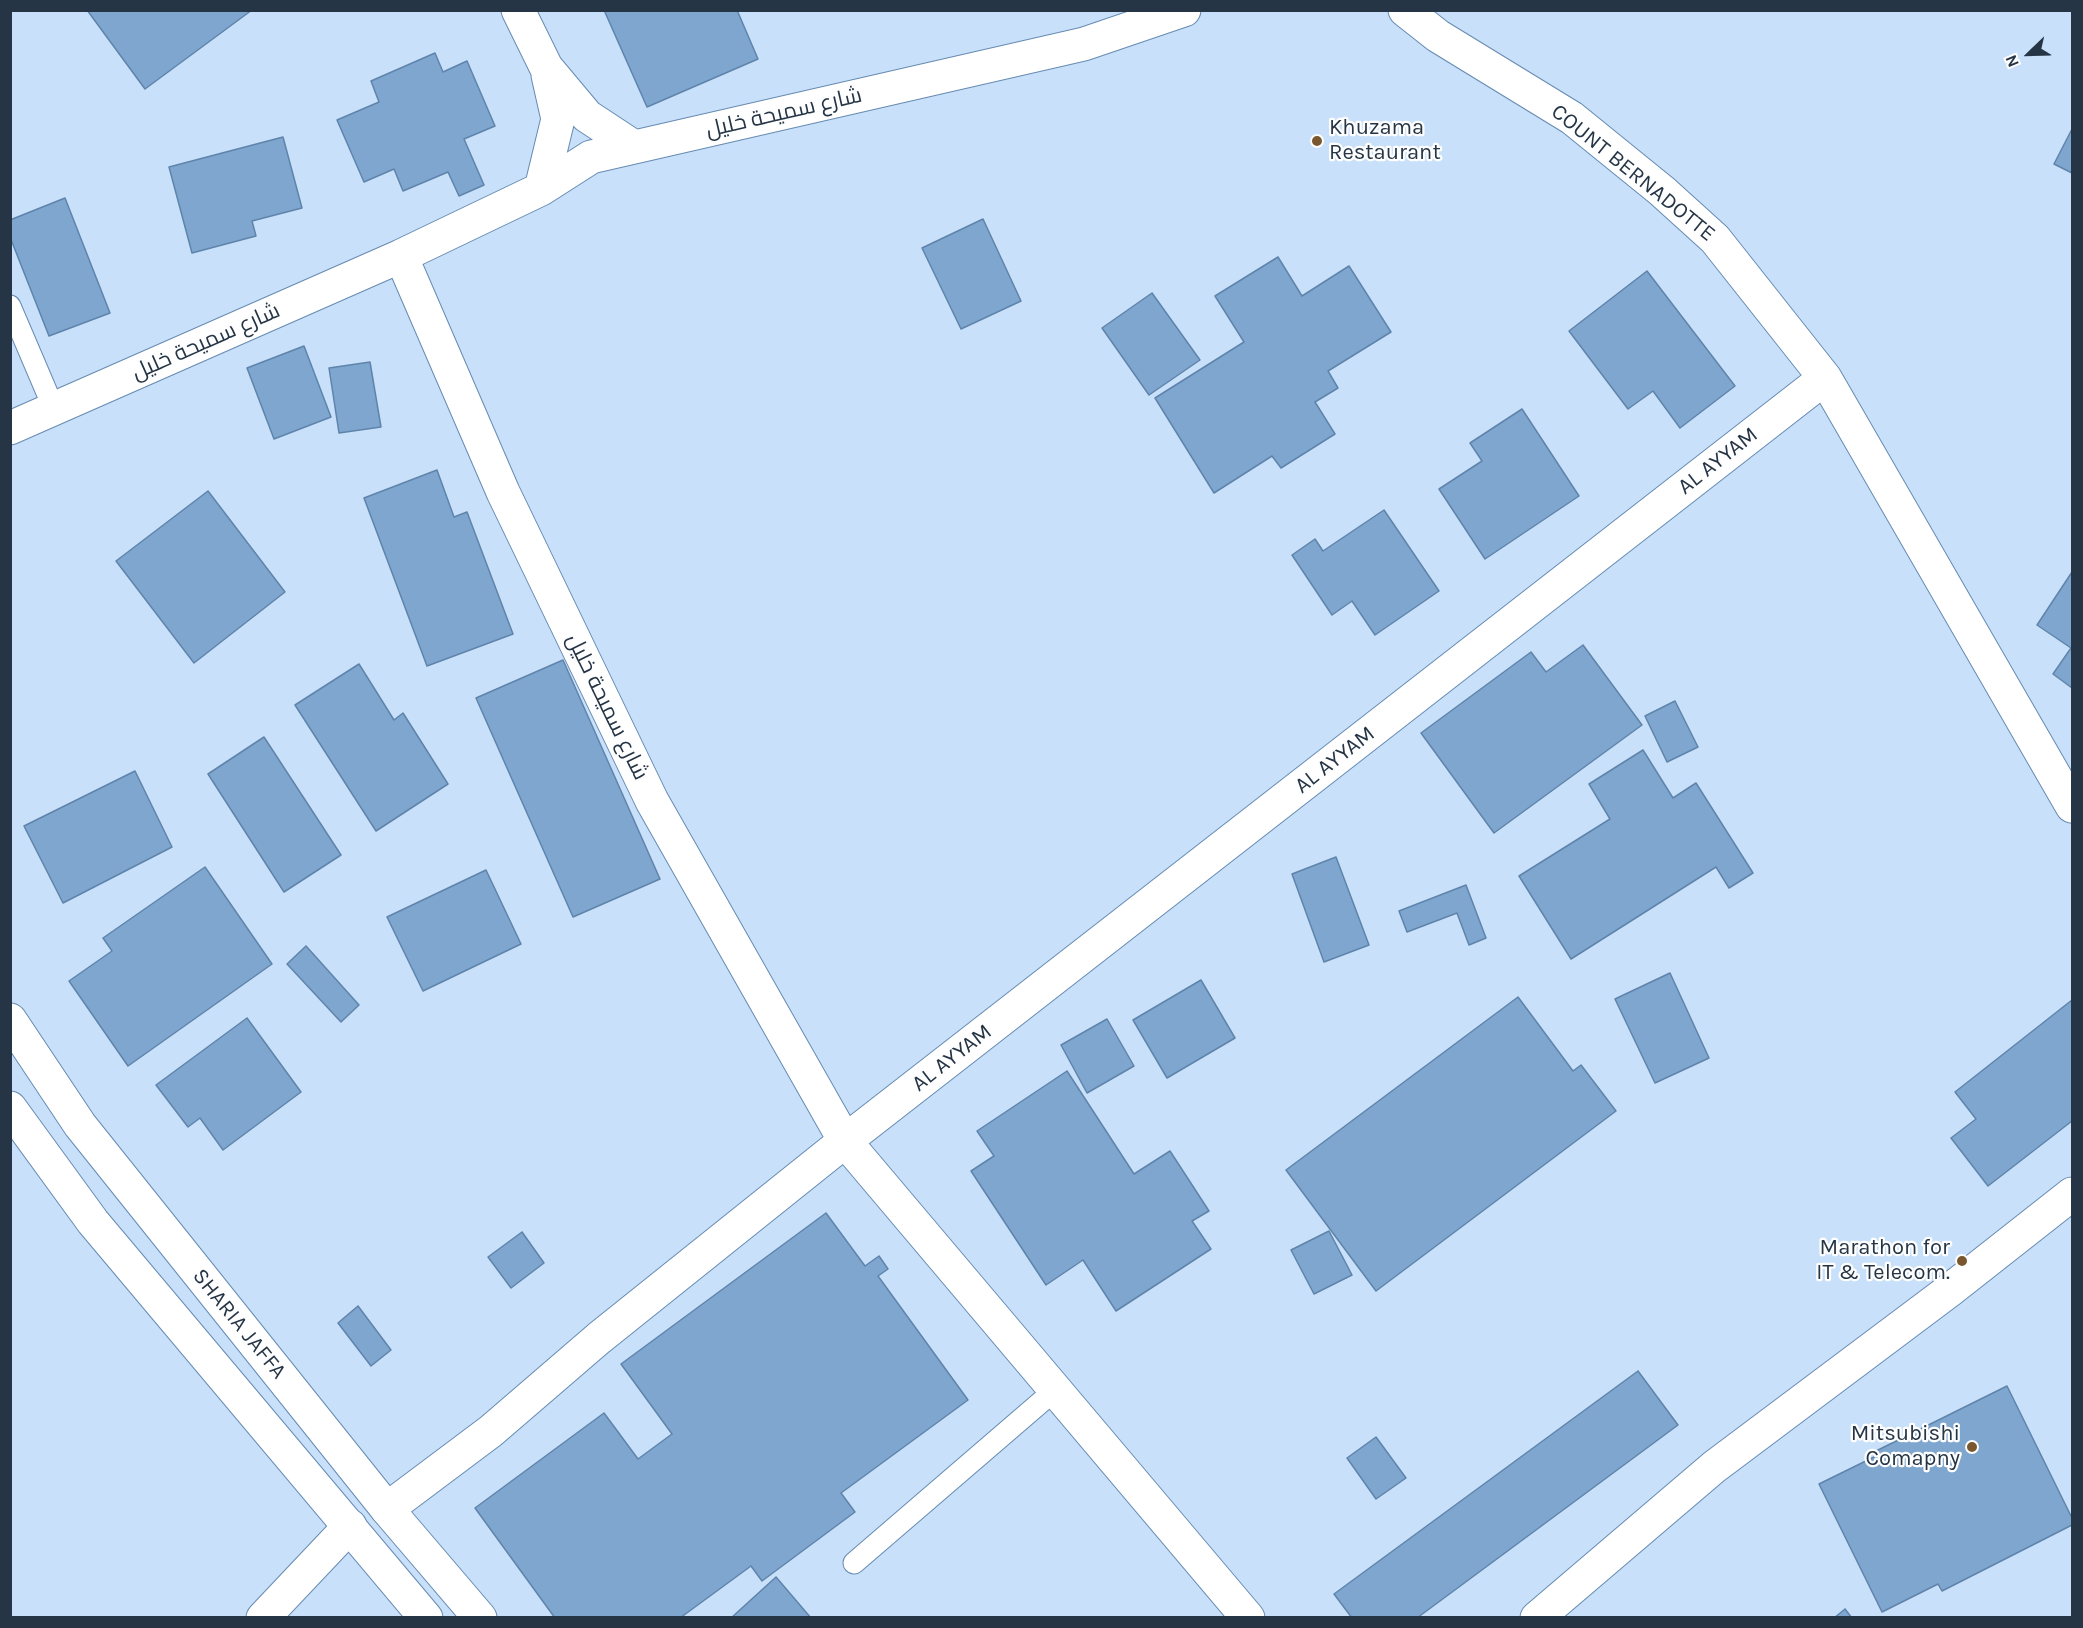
<!DOCTYPE html>
<meta charset="utf-8">
<style>
body{margin:0}
#map{position:relative;width:2083px;height:1628px;overflow:hidden;background:#c8e0f9;font-family:Karla,sans-serif}
canvas{display:block}
.frame{position:absolute;inset:0;border:12px solid #253546;pointer-events:none}
.north{position:absolute;left:1999px;top:24px;width:60px;height:60px;-webkit-text-stroke:4px #fefefe;paint-order:stroke;rotate:247deg;font-size:16px;font-weight:700;line-height:24px;text-align:center;color:#253546}
.north::after{content:'';display:block;margin:auto;width:21px;height:27px;background:#253546;clip-path:polygon(50% 0,100% 100%,50% 72%,0 100%)}
</style>
<div id="map">
<canvas width="2083" height="1628"></canvas>
<div class="frame"></div>
<div class="north">N</div>
</div>
<script>
const g = document.querySelector('canvas').getContext('2d');
g.lineJoin = 'round';
function fillPath(path, color) { g.fillStyle = color; g.fill(path, 'evenodd'); }
const poly = rows => new Path2D(rows.map(r => 'M' + r).join(''));
function strokePath(path, color, width, dash) { g.strokeStyle = color; g.lineWidth = width; g.lineCap = dash ? 'butt' : 'round'; g.setLineDash(dash || []); g.stroke(path); }
function label(font, color, halo, rows, align = 'center') {
  g.font = font + ' Karla,Cairo,sans-serif'; g.lineWidth = 4.5; g.setLineDash([]); g.textBaseline = 'middle'; g.strokeStyle = halo; g.fillStyle = color; for (const [text, x, y, turn = 0] of rows) {
    g.save(); g.translate(x, y); g.rotate((+turn || 0) * Math.PI / 180); g.textAlign = isNaN(turn) ? turn : align; if (halo) g.strokeText(text, 0, 0); g.fillText(text, 0, 0); g.restore();
  }
}
const building = poly([
 [87,10,252,10,145,89,87,10],
 [604,10,737,10,758,59,647,107,604,10],
 [435,53,443,72,467,61,495,126,464,139,484,185,459,196,448,172,403,191,394,169,364,182,337,120,379,102,371,81,435,53],
 [2072,129,2072,173,2054,164,2072,129],
 [283,137,302,208,252,221,256,236,192,253,169,167,283,137],
 [65,198,110,313,49,336,10,237,10,220,65,198],
 [983,219,1021,301,961,329,922,248,983,219],
 [1278,257,1302,296,1349,266,1391,332,1328,371,1338,388,1315,402,1335,434,1281,468,1272,456,1214,493,1155,398,1244,342,1215,296,1278,257],
 [1647,271,1735,386,1680,428,1653,391,1628,409,1569,331,1647,271],
 [1152,293,1200,360,1149,395,1102,328,1152,293],
 [304,346,331,417,274,439,247,368,304,346],
 [370,362,381,427,339,433,329,368,370,362],
 [1522,409,1579,496,1485,559,1439,489,1482,461,1470,443,1522,409],
 [437,470,454,517,467,512,513,634,427,666,364,498,437,470],
 [208,491,285,592,194,663,116,561,208,491],
 [1384,510,1439,591,1375,635,1352,601,1332,615,1292,555,1315,539,1323,551,1384,510],
 [2072,572,2072,688,2053,674,2071,648,2037,625,2072,572],
 [1583,645,1642,725,1494,833,1421,733,1531,652,1546,672,1583,645],
 [563,660,660,879,573,917,476,698,563,660],
 [359,664,394,720,403,713,448,784,376,831,295,705,359,664],
 [1675,701,1698,747,1667,762,1645,716,1675,701],
 [264,737,341,855,284,892,208,774,264,737],
 [1643,750,1673,798,1696,783,1753,873,1729,888,1716,867,1571,959,1519,876,1610,819,1589,784,1643,750],
 [135,771,172,847,63,903,24,826,135,771],
 [1336,857,1369,945,1324,962,1292,874,1336,857],
 [205,867,272,964,128,1066,69,981,112,951,103,938,205,867],
 [486,870,521,944,423,991,387,917,486,870],
 [1466,885,1486,938,1469,945,1457,913,1407,932,1399,911,1466,885],
 [306,946,359,1005,341,1022,287,964,306,946],
 [1670,973,1709,1058,1655,1083,1615,999,1670,973],
 [1201,980,1235,1038,1167,1078,1133,1020,1201,980],
 [1518,997,1573,1071,1581,1065,1616,1111,1376,1291,1286,1170,1518,997],
 [2072,1000,2072,1121,1988,1186,1951,1138,1976,1119,1955,1092,2072,1000],
 [247,1018,301,1092,223,1150,200,1118,188,1127,156,1085,247,1018],
 [1107,1019,1134,1066,1087,1093,1061,1045,1107,1019],
 [1067,1071,1134,1174,1170,1151,1209,1211,1192,1221,1211,1249,1116,1311,1083,1260,1046,1285,971,1171,994,1156,977,1131,1067,1071],
 [826,1213,865,1266,879,1256,888,1269,878,1276,968,1400,841,1493,855,1512,762,1581,751,1566,680,1618,555,1618,475,1508,604,1413,638,1459,672,1434,621,1364,826,1213],
 [1329,1231,1352,1275,1314,1294,1291,1250,1329,1231],
 [522,1232,544,1263,511,1288,488,1257,522,1232],
 [358,1306,391,1350,371,1366,338,1323,358,1306],
 [1638,1371,1678,1425,1417,1618,1352,1618,1334,1594,1638,1371],
 [2007,1386,2072,1518,2072,1525,1942,1591,1938,1584,1882,1612,1819,1484,1876,1456,1874,1452,2007,1386],
 [1376,1437,1406,1478,1376,1499,1347,1458,1376,1437],
 [776,1577,811,1618,731,1618,776,1577],
 [1845,1609,1852,1618,1834,1618,1845,1609]
]);
fillPath(building, '#7fa6ce');
strokePath(building, '#5f84ab', 1.5);
const service = poly([
 [10,306,54,409],
 [854,1563,1055,1390]
]);
const minor = poly([
 [518,10,546,67,587,116,634,147],
 [1405,10,1438,36,1572,118,1662,191,1715,239,1825,378,2072,806],
 [541,189,558,119,548,75],
 [401,256,503,492,652,801,845,1141,1248,1618],
 [10,428,401,256,541,189,591,157,1084,44,1184,10],
 [387,1509,491,1431,599,1338,845,1141,1825,378],
 [263,1618,350,1526],
 [1537,1618,1714,1467,1950,1290,2072,1194]
]);
const secondary = poly([
 [10,1020,80,1125,387,1509,480,1618],
 [10,1108,93,1222,426,1618]
]);
strokePath(service, '#668bb2', 23);
strokePath(minor, '#668bb2', 35);
strokePath(secondary, '#668bb2', 35);
strokePath(service, '#fff', 21);
strokePath(minor, '#fff', 33);
strokePath(secondary, '#fff', 33);
for (const [x, y, r, color] of [
 [1317,141,6,"#7a582f"],
 [1962,1261,6,"#7a582f"],
 [1972,1447,6,"#7a582f"]
]) { const dot = new Path2D(); dot.arc(x, y, r, 0, 2 * Math.PI); g.fillStyle = color; g.fill(dot); strokePath(dot, '#fefefe', 2); }
label('22px', '#253546', '#fefefe', [
 ["شارع سميحة خليل",784,113,-13],
 ["COUNT BERNADOTTE",1633,173,39],
 ["شارع سميحة خليل",206,342,-24],
 ["AL AYYAM",1718,461,-38],
 ["شارع سميحة خليل",607,707,64],
 ["AL AYYAM",1335,760,-38],
 ["AL AYYAM",952,1058,-38],
 ["SHARIA JAFFA",239,1324,51]
]);
label('22px', '#253546', '#fefefe', [
 ["Khuzama",1329,128,"left"],
 ["Restaurant",1329,153,"left"],
 ["Marathon for",1950,1248],
 ["IT & Telecom.",1950,1273],
 ["Mitsubishi",1960,1434],
 ["Comapny",1960,1459]
], 'right');
</script>
